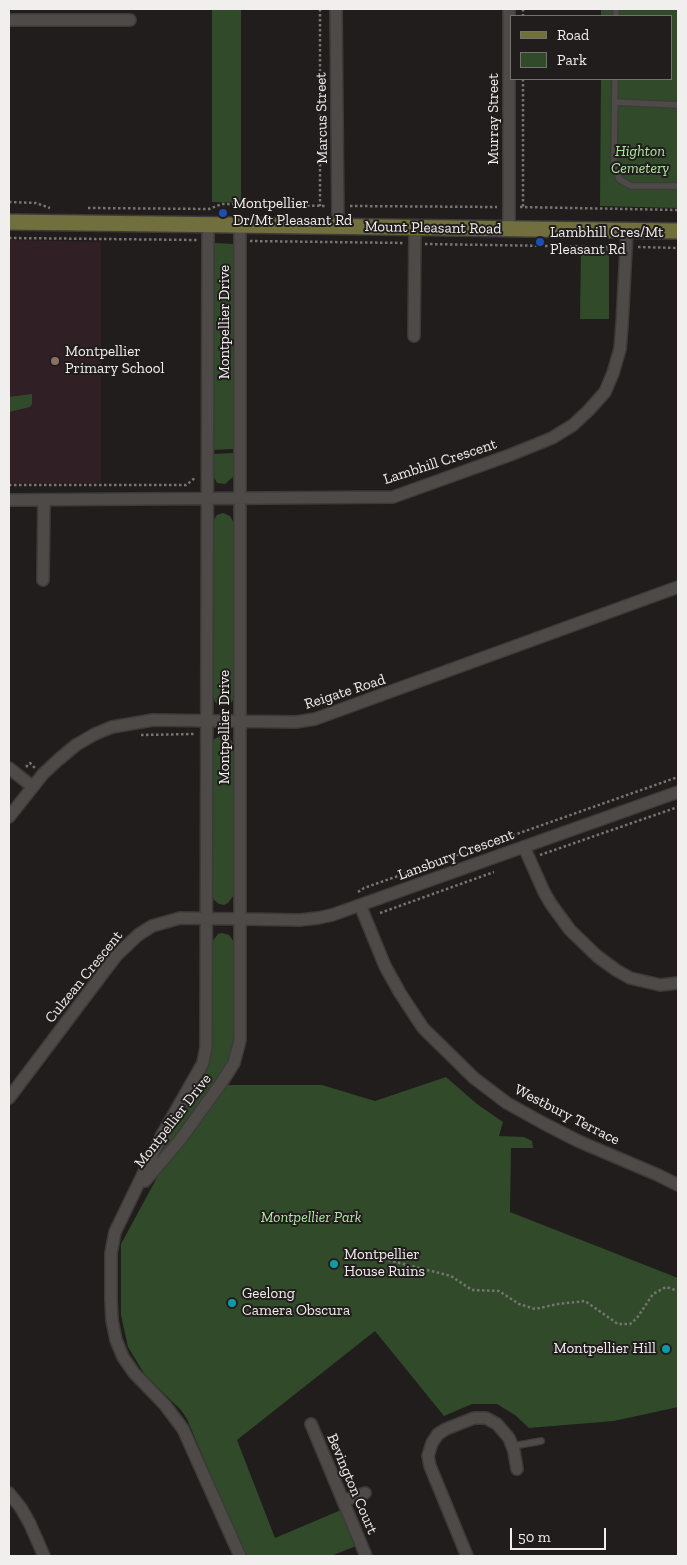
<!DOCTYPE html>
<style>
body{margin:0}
#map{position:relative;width:687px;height:1565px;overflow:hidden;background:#211d1c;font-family:"Zilla Slab",serif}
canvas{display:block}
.frame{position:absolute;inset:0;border:10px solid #f1efee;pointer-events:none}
.legend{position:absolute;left:510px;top:15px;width:162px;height:65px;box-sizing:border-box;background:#211d1c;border:1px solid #747170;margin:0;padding:6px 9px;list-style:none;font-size:15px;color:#f1efee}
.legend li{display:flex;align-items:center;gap:10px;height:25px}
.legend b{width:25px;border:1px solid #747170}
.scale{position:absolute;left:510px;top:1528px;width:96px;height:22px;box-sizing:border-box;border:2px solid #f1efee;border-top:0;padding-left:6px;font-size:15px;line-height:18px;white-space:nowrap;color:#f1efee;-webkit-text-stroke:4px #211d1c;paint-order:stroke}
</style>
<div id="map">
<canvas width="687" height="1565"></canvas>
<div class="frame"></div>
<ul class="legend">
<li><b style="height:6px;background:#706f3d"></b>Road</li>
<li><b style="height:14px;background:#304a2a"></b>Park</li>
</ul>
<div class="scale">50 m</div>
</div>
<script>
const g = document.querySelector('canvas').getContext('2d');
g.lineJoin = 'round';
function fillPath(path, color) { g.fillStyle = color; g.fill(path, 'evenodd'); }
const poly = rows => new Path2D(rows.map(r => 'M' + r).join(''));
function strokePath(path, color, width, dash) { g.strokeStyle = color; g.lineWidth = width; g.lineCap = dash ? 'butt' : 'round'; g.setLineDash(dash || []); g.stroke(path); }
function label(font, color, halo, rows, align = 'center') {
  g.font = font + ' "Zilla Slab",serif'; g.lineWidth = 4; g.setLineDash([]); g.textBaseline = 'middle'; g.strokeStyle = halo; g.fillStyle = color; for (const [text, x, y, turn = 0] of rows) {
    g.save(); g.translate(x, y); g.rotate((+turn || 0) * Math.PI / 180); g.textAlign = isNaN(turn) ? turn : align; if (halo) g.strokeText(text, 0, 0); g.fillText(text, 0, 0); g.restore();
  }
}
fillPath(poly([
 [9,240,101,242,101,483,9,483]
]), '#311f26');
fillPath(poly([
 [212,9,241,9,241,203,212,202],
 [601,9,678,9,678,208,600,206,601,79,671,79,671,16,601,16],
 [213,243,234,244,234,449,212,450],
 [581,248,609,248,609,319,580,319],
 [32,394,32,404,30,407,9,412,9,397],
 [234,453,233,477,225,484,217,483,213,475,213,454],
 [223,513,230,516,234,523,234,696,232,702,227,705,221,706,215,702,213,695,212,522,217,515],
 [223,735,230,738,234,745,234,895,228,903,224,905,219,904,214,900,212,895,212,747,214,739],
 [218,934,222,933,229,935,234,942,234,1040,227,1066,159,1157,166,1141,202,1077,212,1049,212,942],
 [446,1077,477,1104,503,1122,499,1136,524,1137,532,1141,533,1148,511,1148,510,1212,678,1278,678,1407,614,1421,529,1428,515,1415,497,1404,472,1404,444,1416,375,1331,237,1440,275,1538,341,1510,356,1546,331,1556,245,1556,187,1419,181,1410,145,1375,128,1347,121,1315,121,1244,159,1174,227,1085,322,1085,375,1101]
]), '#304a2a');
const lane = poly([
 [616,16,616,9],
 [615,79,614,164,619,179,631,186,678,186],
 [615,102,678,105],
 [513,1446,541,1441]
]);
const street = poly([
 [336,9,338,226],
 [509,9,509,229],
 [9,20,130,20],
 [208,225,206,1047,203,1063,162,1135,115,1232,111,1253,111,1300,112,1320,116,1340,123,1357,134,1373,165,1405,183,1429,240,1556],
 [414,336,415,228],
 [9,500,393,497,510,455,552,438,573,425,588,411,605,392,613,373,620,349,622,325,627,230],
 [43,580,44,500],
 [9,768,33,787],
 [9,817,43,774,58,760,76,745,95,734,112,727,153,720,296,722,315,719,678,587],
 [524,847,544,892,551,904,570,930,597,956,616,970,630,978,660,985,678,983],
 [360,905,385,966,400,993,423,1028,474,1078,507,1103,543,1123,578,1141,658,1175,678,1185],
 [9,1098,116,956,138,935,152,926,180,918,300,920,318,918,332,915,678,792],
 [145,1181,180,1140,222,1082,234,1063,240,1040,240,225],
 [311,1424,366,1556],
 [9,1493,21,1508,30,1524,44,1556],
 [343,1501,365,1493],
 [467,1556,430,1466,428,1456,432,1443,438,1434,446,1429,474,1418,486,1418,497,1424,509,1438,514,1451,517,1469]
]);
const secondary = poly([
 [9,222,678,231]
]);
strokePath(lane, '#3d3b39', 8);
strokePath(street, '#3d3b39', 14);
strokePath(secondary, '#3d3b39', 18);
strokePath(poly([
 [320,9,320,206],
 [523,9,523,16],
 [523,79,523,207],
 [9,202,36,203,50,208],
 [350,206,497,207],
 [520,207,678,210],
 [88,208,209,209,222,204,327,206],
 [9,238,197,240],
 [250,241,405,243],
 [425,244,615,247],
 [638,247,678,248],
 [9,485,186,485,195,478],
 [141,735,195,734],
 [26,767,30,763,35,768],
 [540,855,678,807],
 [358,892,364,888,678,777],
 [380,913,494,872],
 [364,1254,451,1276,472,1290,499,1291,519,1304,535,1309,558,1304,585,1301,618,1324,630,1324,637,1318,653,1294,666,1287,678,1291]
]), '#787473', 2.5, [2.5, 2.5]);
strokePath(lane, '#4e4a48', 5.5);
strokePath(street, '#4e4a48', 11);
strokePath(secondary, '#706f3d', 15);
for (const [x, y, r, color] of [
 [223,213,5,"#1a4fb4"],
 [540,242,5,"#1a4fb4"],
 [55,361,5,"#8d6e63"],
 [334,1264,5,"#0f9aa8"],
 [232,1303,5,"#0f9aa8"],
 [666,1349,5,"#0f9aa8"]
]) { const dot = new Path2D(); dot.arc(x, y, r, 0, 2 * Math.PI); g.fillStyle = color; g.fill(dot); strokePath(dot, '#211d1c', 2); }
label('15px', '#f1efee', '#211d1c', [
 ["Marcus Street",322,118,-91],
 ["Murray Street",494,119,-90],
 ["Mount Pleasant Road",433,228,1],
 ["Montpellier Drive",225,322,-90],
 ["Lambhill Crescent",440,462,-18],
 ["Reigate Road",345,692,-18],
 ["Montpellier Drive",225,727,-90],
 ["Lansbury Crescent",456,855,-20],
 ["Culzean Crescent",84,977,-51],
 ["Westbury Terrace",567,1115,27],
 ["Montpellier Drive",173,1121,-52],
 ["Bevington Court",352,1484,67]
]);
label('italic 15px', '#b1e8a6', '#211d1c', [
 ["Highton",640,152],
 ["Cemetery",640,169],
 ["Montpellier Park",311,1218]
]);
label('15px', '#f1efee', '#211d1c', [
 ["Montpellier",233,204],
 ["Dr/Mt Pleasant Rd",233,221],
 ["Lambhill Cres/Mt",550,233],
 ["Pleasant Rd",550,250],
 ["Montpellier",65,352],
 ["Primary School",65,369],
 ["Montpellier",344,1255],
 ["House Ruins",344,1272],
 ["Geelong",242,1294],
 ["Camera Obscura",242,1311],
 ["Montpellier Hill",656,1349,"right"]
], 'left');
</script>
